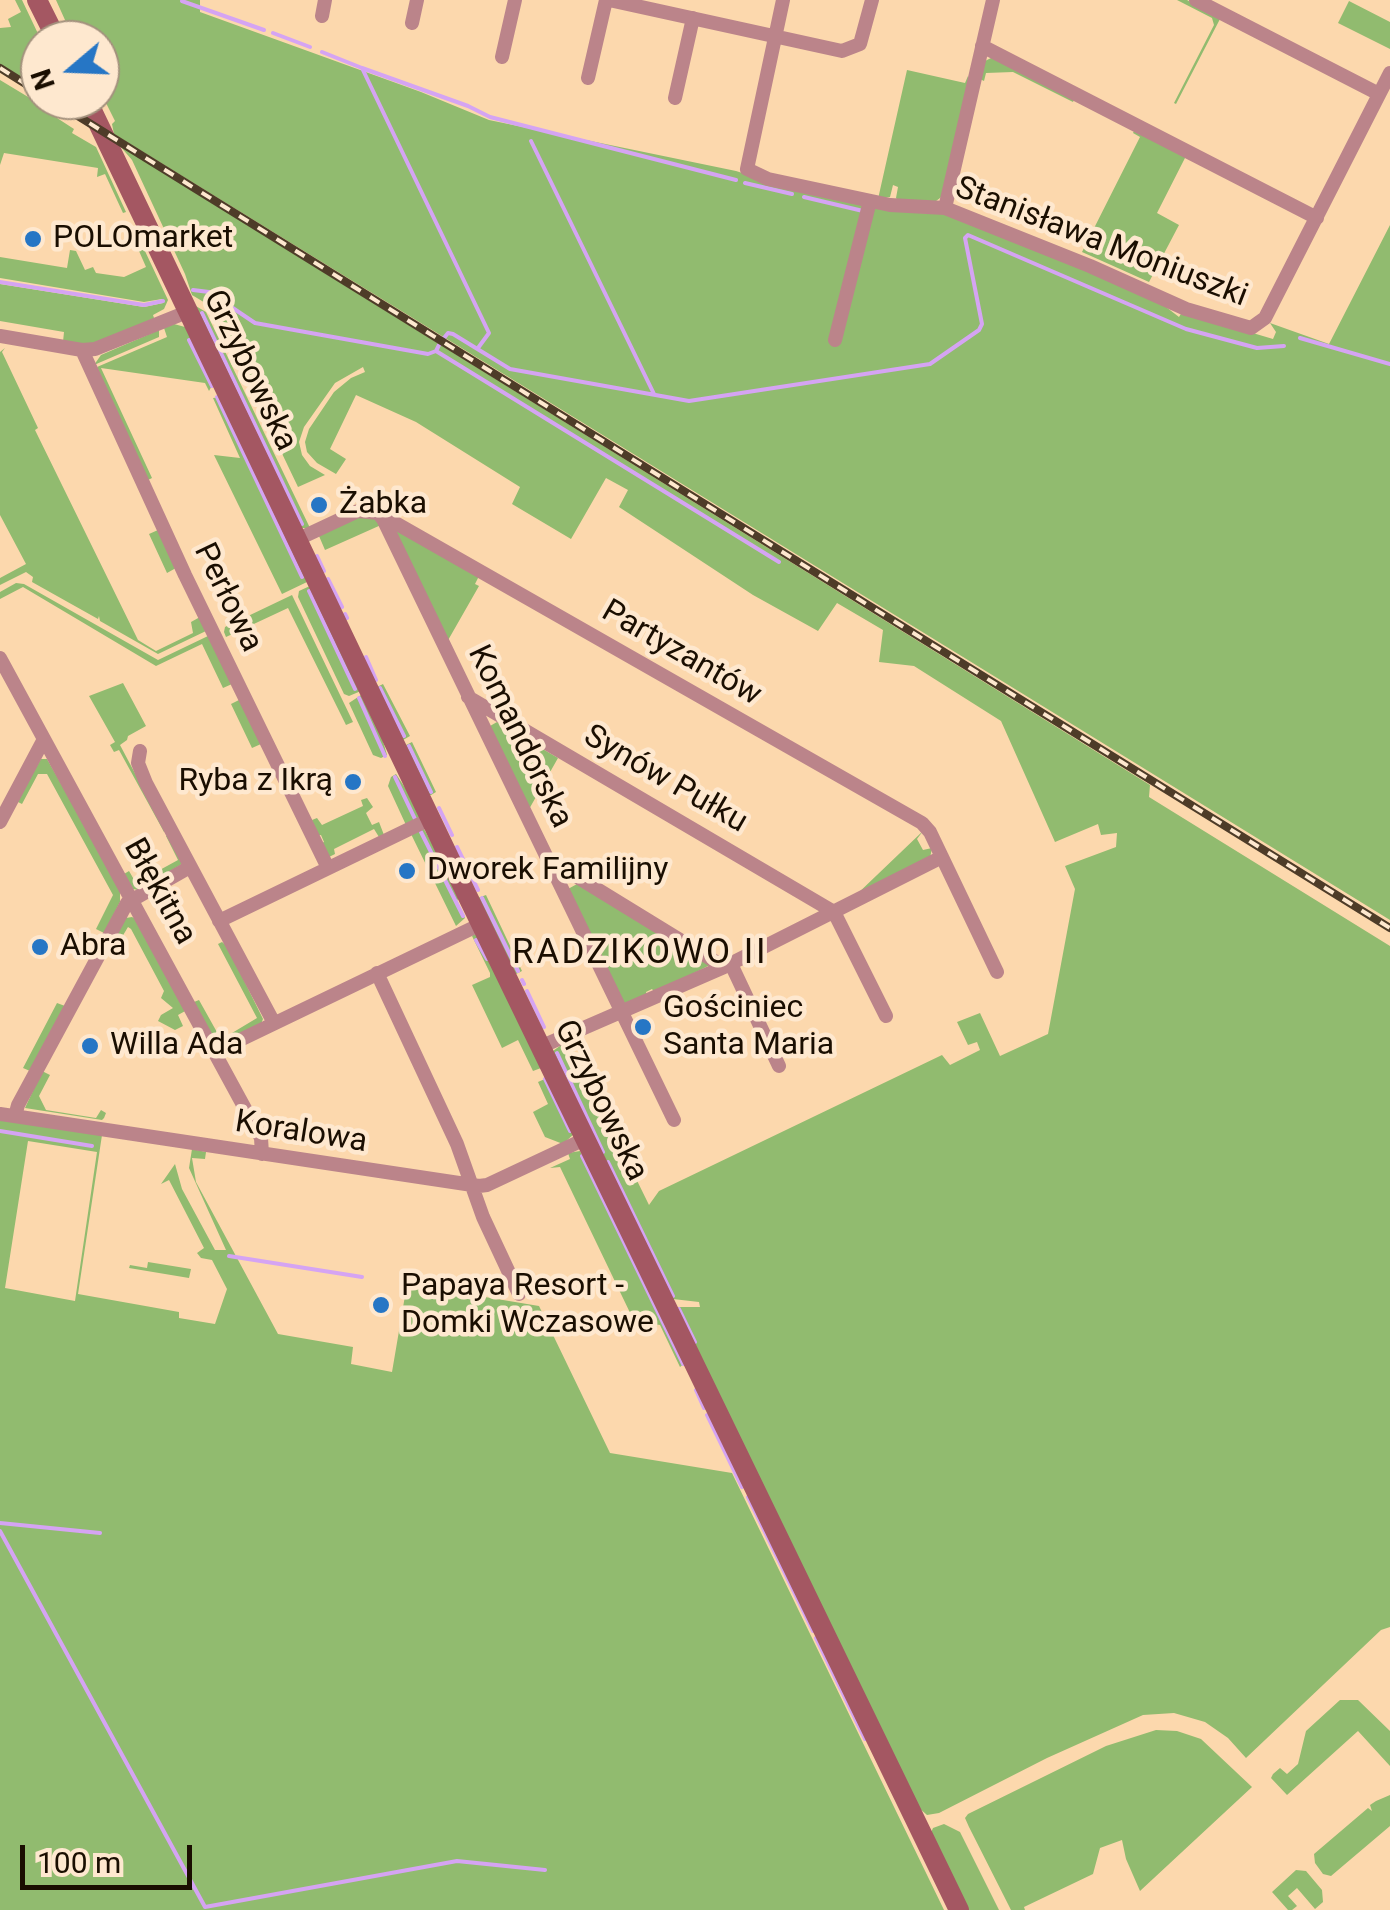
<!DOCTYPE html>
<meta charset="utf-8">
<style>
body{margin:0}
#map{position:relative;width:1390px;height:1910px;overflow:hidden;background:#fcd8ad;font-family:Roboto,sans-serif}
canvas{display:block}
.north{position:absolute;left:20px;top:20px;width:100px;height:100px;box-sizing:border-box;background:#fee8cf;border:2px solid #a3917d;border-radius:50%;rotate:251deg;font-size:28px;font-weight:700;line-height:40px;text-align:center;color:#1a0e01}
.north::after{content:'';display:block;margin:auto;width:35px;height:45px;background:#2676c5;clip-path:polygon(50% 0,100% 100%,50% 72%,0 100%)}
.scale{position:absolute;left:20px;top:1845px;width:172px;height:45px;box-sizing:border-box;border:5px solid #1a0e01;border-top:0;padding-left:12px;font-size:30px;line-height:35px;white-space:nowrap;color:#1a0e01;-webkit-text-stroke:8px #fee8cf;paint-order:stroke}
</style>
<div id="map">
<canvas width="1390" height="1910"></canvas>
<div class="north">N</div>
<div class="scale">100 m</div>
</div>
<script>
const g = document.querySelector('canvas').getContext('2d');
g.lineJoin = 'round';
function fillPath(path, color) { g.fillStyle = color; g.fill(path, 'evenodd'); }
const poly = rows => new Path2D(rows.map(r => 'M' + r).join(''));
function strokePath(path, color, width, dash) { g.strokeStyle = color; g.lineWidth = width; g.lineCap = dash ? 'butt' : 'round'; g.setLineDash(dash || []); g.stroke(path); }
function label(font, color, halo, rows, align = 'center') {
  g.font = font + ' Roboto,sans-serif'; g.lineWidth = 9; g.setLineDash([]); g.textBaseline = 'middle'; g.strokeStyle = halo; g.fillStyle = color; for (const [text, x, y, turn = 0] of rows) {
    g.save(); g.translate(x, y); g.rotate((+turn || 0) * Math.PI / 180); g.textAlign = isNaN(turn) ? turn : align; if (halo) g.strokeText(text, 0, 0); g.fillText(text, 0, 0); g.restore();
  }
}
fillPath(poly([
 [15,0,22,0,41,40,40,89,0,64,0,28,11,27,8,19,21,12],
 [56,0,200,0,200,12,421,92,489,120,736,171,799,191,919,213,946,214,1082,266,1166,307,1179,317,1182,312,1273,339,1276,332,1270,323,1329,344,1390,225,1390,920,114,134,112,124,115,121,100,91,100,40,74,40],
 [1177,0,1187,0,1220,19,1176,104,1174,103,1214,25,1212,18],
 [1349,1,1390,22,1390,49,1338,23],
 [993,57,1075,98,1073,102,1013,72,986,73,984,81,980,79,985,61],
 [907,70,965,83,968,76,969,82,944,195,932,204,900,203,896,198,898,187,893,185,890,197,878,199],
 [0,80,58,115,57,118,74,129,72,133,96,147,126,212,123,213,105,174,97,177,98,168,4,153,0,165],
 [1135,129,1186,156,1157,213,1179,225,1149,282,1082,252,1140,137,1133,133],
 [120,146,1150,785,1149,797,1390,946,1390,1627,1381,1630,1246,1758,1228,1738,1205,1722,1174,1713,1143,1715,1047,1758,939,1813,927,1815,918,1807,675,1307,700,1307,699,1302,673,1299,553,1051,568,1040,649,1205,659,1191,942,1055,950,1065,980,1050,977,1042,968,1045,957,1022,980,1013,1000,1056,1048,1034,1075,889,1065,866,1116,847,1117,833,1101,835,1098,824,1055,842,1001,721,914,666,879,662,883,630,837,603,818,631,753,595,619,507,628,490,606,478,571,539,512,504,520,487,416,422,356,395,330,449,346,459,336,474,317,463,307,452,305,442,309,429,334,392,351,378,365,372,363,367,335,383,304,427,299,442,302,455,310,466,325,475,298,487,212,307,192,295,185,274,132,160],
 [144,249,168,300,164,309,153,315,155,321,93,345,63,342,64,332,0,321,0,284,144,307,163,303,162,299,144,302,0,278,0,257,67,268,70,250,76,251,85,270,93,267,96,273,124,277,146,267,139,251],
 [189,302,206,312,310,528,300,528],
 [174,324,185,327,214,382,209,391,205,383,101,368,152,478,146,481,97,367,167,337,164,328],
 [159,330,159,337,94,365,101,355],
 [5,348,2,352,38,428,35,430,138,640,156,651,193,633,191,622,200,617,206,631,158,654,100,621,99,616,98,619,32,582,33,577,26,572,0,585,0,578,26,564,0,515,0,352],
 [221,397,307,582,282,594,214,455,240,458,213,398],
 [356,517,373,517,381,525,325,550,319,536],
 [158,530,176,568,167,573,149,534],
 [397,530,479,576,475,584,479,586,447,642,395,534],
 [16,583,24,584,158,660,208,636,232,684,223,688,202,644,156,666,23,587,0,599,0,592],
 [312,585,361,691,349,696,344,694,298,597,299,591],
 [292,595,353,722,346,725,288,608,226,637,224,632,225,627],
 [123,683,146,726,128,736,127,740,120,745,165,830,164,832,119,750,114,752,110,745,115,742,89,696],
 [383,684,410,736,403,740,373,689],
 [364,693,377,720,387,755,381,758,373,755,349,703],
 [239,700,261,744,252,748,231,704],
 [497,722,558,758,528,811,490,726],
 [412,742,436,792,431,795,424,795,406,745],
 [41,759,47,759,120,887,120,902,104,933,96,929,113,895,47,774,38,774,22,804,16,801],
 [396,774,421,812,419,819,406,825,388,786,391,777],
 [367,798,373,807,366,813,372,825,379,822,384,835,379,837,374,829,334,849,335,854,329,857,320,844,324,842,321,835,316,836,312,820,317,818,322,825,363,806,361,800],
 [424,829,462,897,457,900,465,918,456,926,411,834],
 [923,831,917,839,923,850,932,848,930,858,854,897],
 [169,835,182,864,138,890,133,889,124,874,129,871,136,883,178,860,166,836],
 [577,884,710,965,655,993,652,989,646,992,647,996,625,1005,568,889],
 [486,895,522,971,512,976,475,899],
 [132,917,137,920,187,1010,178,1015,183,1026,175,1030,158,1021,161,1015,173,1008,161,998,164,991,131,929,128,927,119,942,114,939,126,918],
 [474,934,480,937,541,1068,533,1071,518,1040,502,1048,472,985,490,977,490,973,472,936],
 [222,942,227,946,263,1019,261,1024,222,1042,213,1037,194,1002,199,1000,218,1034,227,1036,257,1018,218,944],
 [57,1003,65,1006,30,1071,23,1068],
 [42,1071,50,1075,39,1096,46,1110,96,1118,101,1110,106,1113,104,1118,102,1120,25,1108],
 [547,1078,575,1133,563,1144,545,1137,533,1112,548,1104,538,1082],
 [0,1120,102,1135,78,1294,179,1312,179,1318,215,1324,227,1289,212,1260,201,1258,197,1253,204,1248,169,1180,161,1184,175,1164,182,1189,215,1250,226,1250,189,1168,192,1149,206,1152,205,1159,192,1158,196,1182,278,1334,353,1347,351,1364,392,1372,407,1284,539,1306,610,1453,732,1473,944,1910,0,1910],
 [28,1141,97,1152,75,1301,5,1288],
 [580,1151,685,1363,680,1367,660,1325,634,1321,560,1167,550,1168,570,1159,568,1153],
 [148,1262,191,1269,189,1278,129,1268,130,1265,147,1268],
 [1340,1700,1358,1700,1390,1731,1390,1766,1358,1731,1287,1795,1271,1778,1273,1774,1280,1768,1287,1774,1298,1764,1306,1731],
 [1156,1730,1177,1731,1201,1739,1252,1787,1140,1891,1126,1859,1122,1840,1100,1848,1093,1874,1024,1907,1025,1910,1011,1910,969,1827,965,1818,968,1814,1106,1746],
 [1390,1795,1390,1826,1331,1876,1323,1874,1315,1863,1314,1854,1368,1808,1372,1811,1370,1805,1376,1801],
 [944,1824,960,1832,999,1910,965,1910,930,1835,933,1828],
 [1296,1870,1306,1871,1322,1890,1323,1902,1315,1909,1297,1888,1288,1896,1297,1906,1292,1910,1288,1910,1272,1892]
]), '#91bb6f');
strokePath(poly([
 [182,1,264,30],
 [273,33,310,47],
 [322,52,362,68,489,333,478,348],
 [362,68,468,106,490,117,736,180],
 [531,141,654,394],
 [745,183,792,194],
 [804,197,863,211],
 [0,282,144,305,163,301],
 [193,290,209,292,255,323,428,354,436,351,439,345],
 [202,313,302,524],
 [444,338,448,333,453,334,510,369,689,401,930,364,979,330,982,324,965,238,968,235,1186,329,1257,348,1284,346],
 [1300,338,1390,364],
 [189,340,212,386],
 [436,351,779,562],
 [217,397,302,577],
 [317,556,324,571],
 [328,579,342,607],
 [309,591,355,689],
 [345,614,347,618],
 [366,657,376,680],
 [380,688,404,736],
 [359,698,385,756],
 [409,746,431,792],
 [395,777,415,819],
 [439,808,452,835],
 [421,832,463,916],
 [457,847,478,890],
 [482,898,518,971],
 [476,940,487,959],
 [522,980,524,984],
 [527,991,544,1027],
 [557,1053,603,1152],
 [545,1079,570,1131],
 [0,1131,92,1146],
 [582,1156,683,1364],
 [608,1162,673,1296],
 [229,1256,362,1277],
 [679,1309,695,1342],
 [696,1390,704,1408],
 [707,1415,742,1487],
 [748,1497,813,1631],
 [0,1523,100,1533],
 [0,1531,205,1907,457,1861,545,1870],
 [816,1638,865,1739]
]), '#d5a4f3', 4);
strokePath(poly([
 [609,0,842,51,860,44,872,0],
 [783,0,747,169,768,179,890,205,945,208,1090,266,1186,309,1251,328,1265,318,1390,73],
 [1196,0,1379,94],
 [322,16,325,0],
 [412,23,417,0],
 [982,46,1317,218],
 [502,57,515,0],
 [588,78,606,0],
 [675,98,693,18],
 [945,208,993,0],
 [0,336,82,350,95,349,187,312],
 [835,340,870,201],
 [82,350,185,575,327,866],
 [378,513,922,823,930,832,997,972],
 [296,540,358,511,378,513,383,519,674,1120],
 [0,658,261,1138,262,1154],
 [468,697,834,912,886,1016],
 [140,751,138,763,146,783,274,1023],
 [0,822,44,739],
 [548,859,724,967],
 [219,921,430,819],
 [731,964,779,1066],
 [377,973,457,1144,483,1217,519,1294],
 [540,1047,724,967,942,857],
 [215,1052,481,924],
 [0,1114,479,1186,487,1185,585,1139],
 [15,1116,18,1105,127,903,190,867]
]), '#bb848a', 14);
strokePath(poly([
 [37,0,57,40],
 [87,100,467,895,959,1910]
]), '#a45762', 20);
const rail = poly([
 [0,68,40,93],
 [52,100,1390,928]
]);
strokePath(rail, '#4e3c28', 8);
strokePath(rail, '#fee8cf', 4, [11]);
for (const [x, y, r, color] of [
 [33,239,10,"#2676c5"],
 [319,505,10,"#2676c5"],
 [353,782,10,"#2676c5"],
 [407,871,10,"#2676c5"],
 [40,947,10,"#2676c5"],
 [643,1027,10,"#2676c5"],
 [90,1046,10,"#2676c5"],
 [381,1305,10,"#2676c5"]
]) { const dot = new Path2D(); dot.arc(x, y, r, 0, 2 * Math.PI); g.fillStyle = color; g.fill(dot); strokePath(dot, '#fee8cf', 4); }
label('32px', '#1a0e01', '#fee8cf', [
 ["POLOmarket",53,239],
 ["Żabka",339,505],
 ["Ryba z Ikrą",333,782,"right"],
 ["Dworek Familijny",427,871],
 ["Abra",60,947],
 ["Gościniec",663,1009],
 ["Santa Maria",663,1046],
 ["Willa Ada",110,1046],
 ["Papaya Resort -",401,1287],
 ["Domki Wczasowe",401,1324]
], 'left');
label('32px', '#1a0e01', '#fee8cf', [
 ["Stanisława Moniuszki",1101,243,21],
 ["Grzybowska",249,371,64],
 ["Perłowa",227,598,64],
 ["Partyzantów",681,654,30],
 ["Komandorska",519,737,64],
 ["Synów Pułku",665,780,30],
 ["Błękitna",159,892,61],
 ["Grzybowska",600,1101,64],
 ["Koralowa",301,1133,9]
]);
g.letterSpacing = '2.5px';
label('35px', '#1a0e01', '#fee8cf', [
 ["RADZIKOWO II",640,954]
]);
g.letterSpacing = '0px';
</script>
